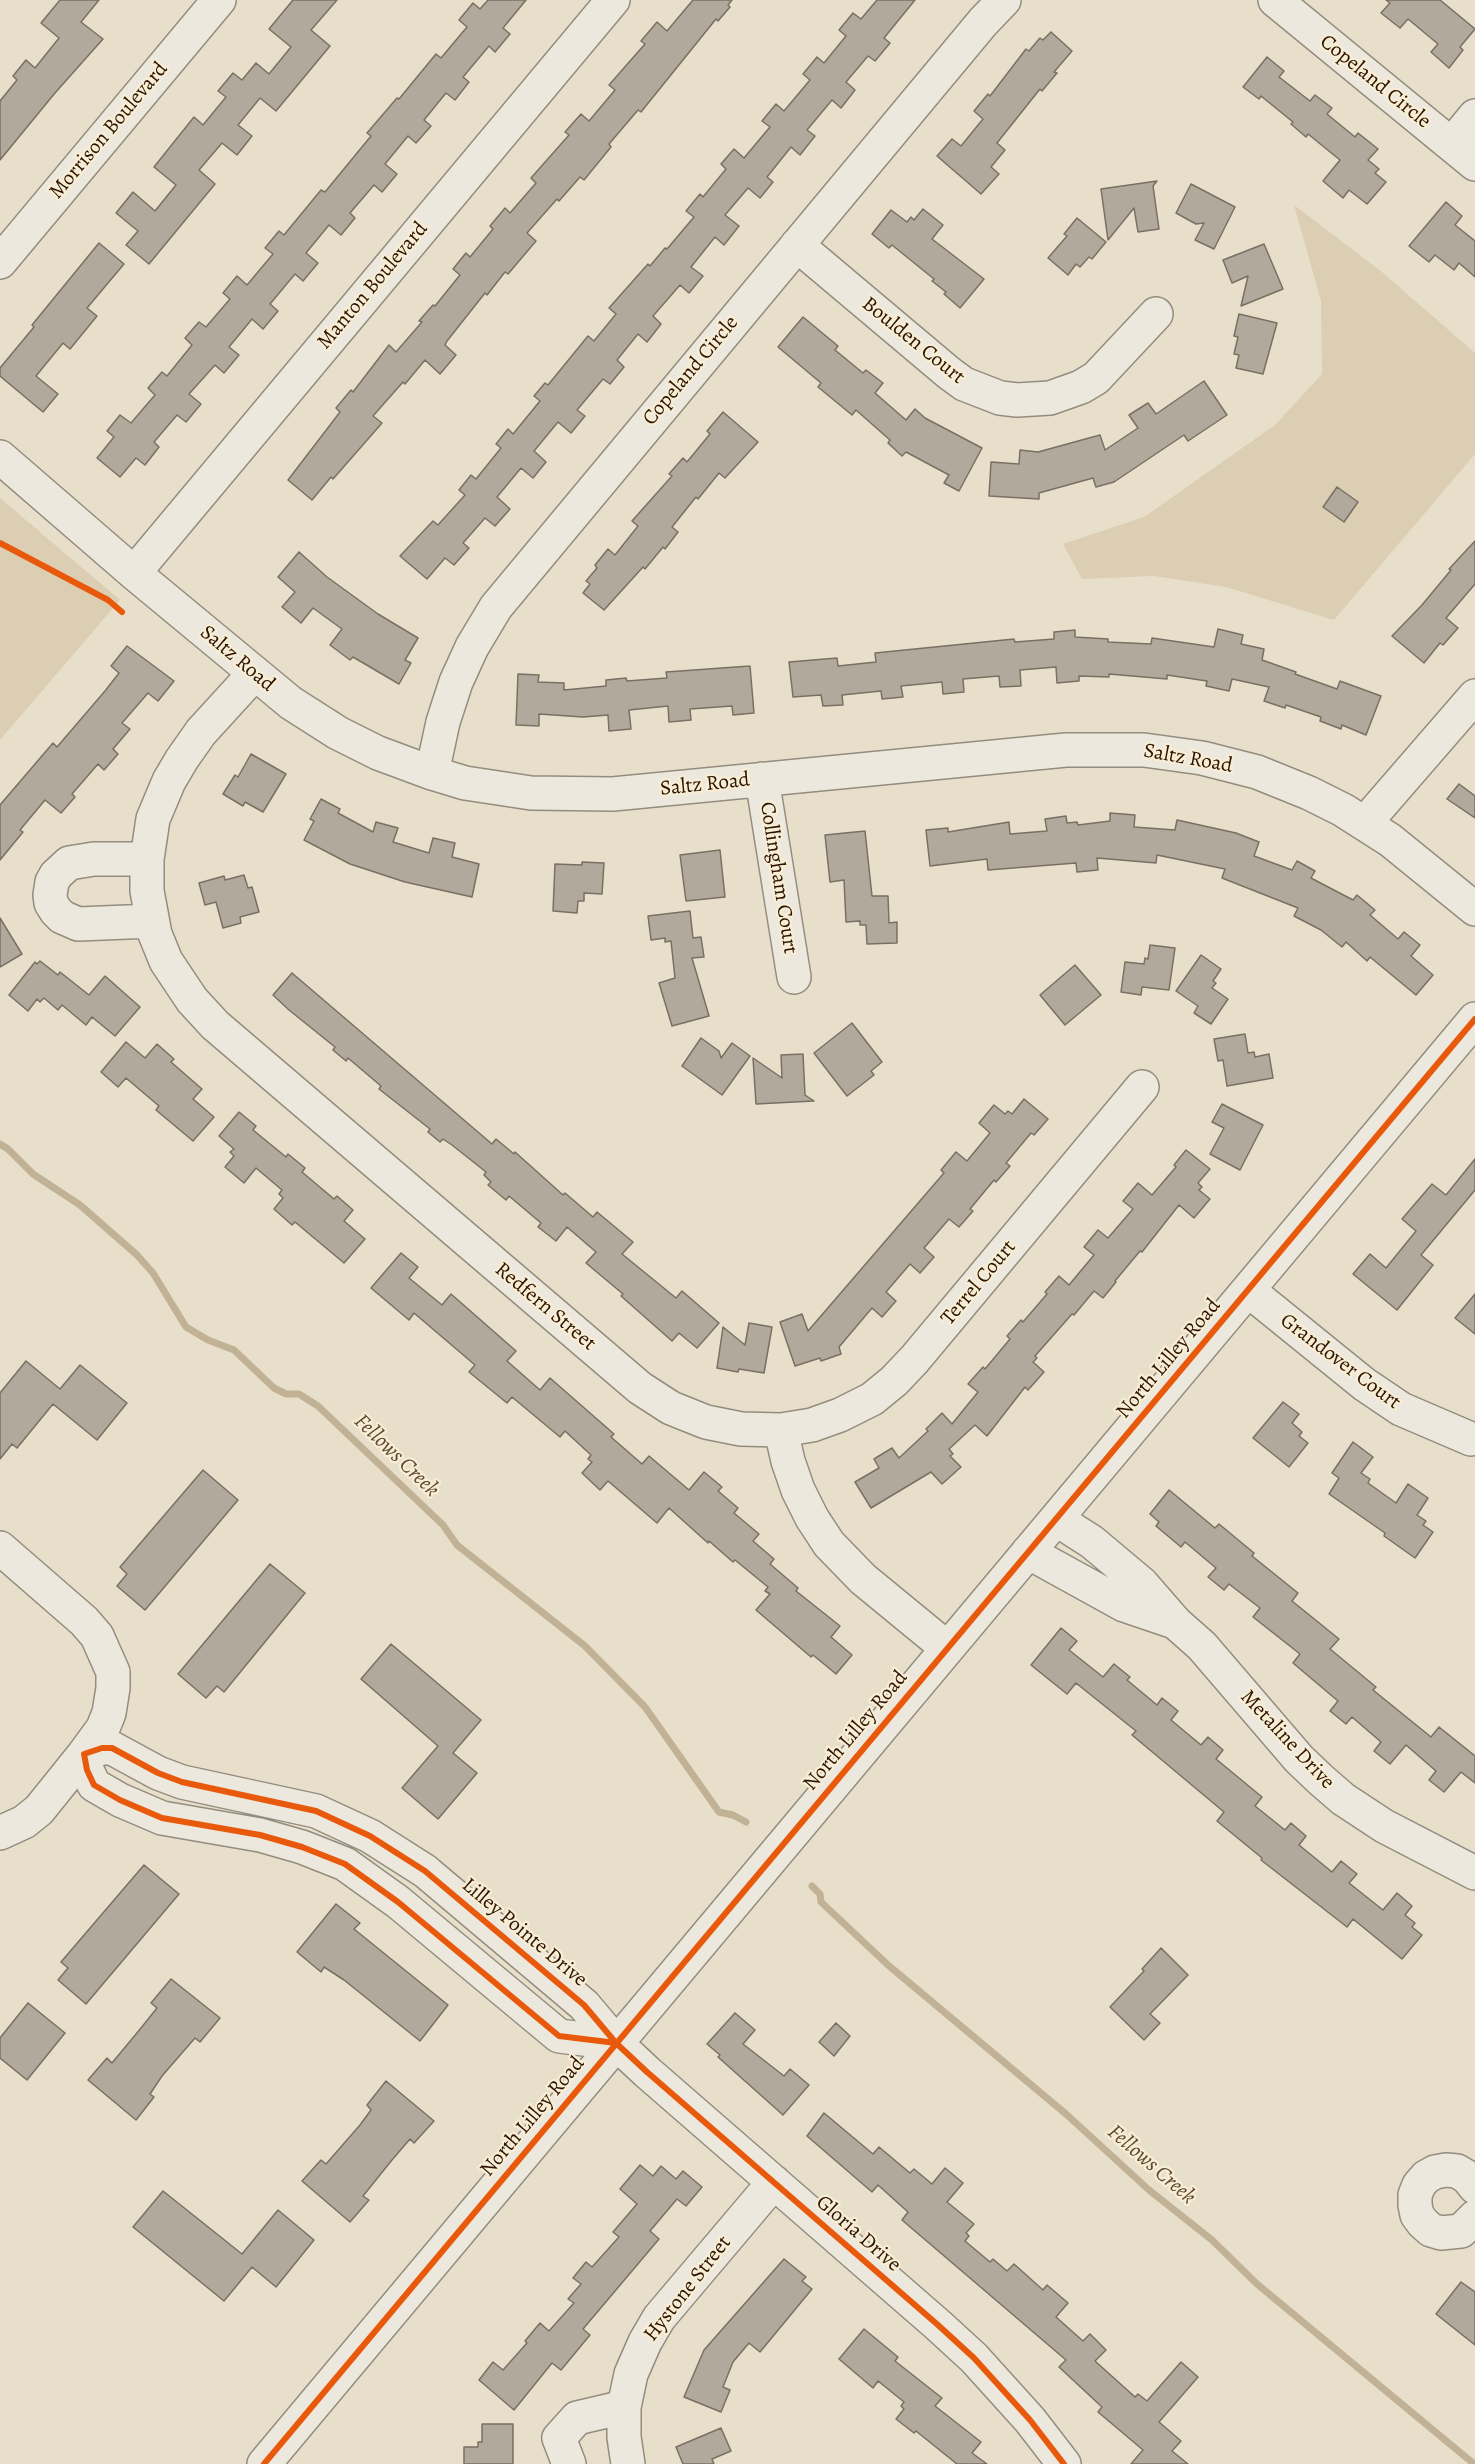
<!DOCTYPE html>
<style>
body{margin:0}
canvas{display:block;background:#e8dfcb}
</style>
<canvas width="1475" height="2464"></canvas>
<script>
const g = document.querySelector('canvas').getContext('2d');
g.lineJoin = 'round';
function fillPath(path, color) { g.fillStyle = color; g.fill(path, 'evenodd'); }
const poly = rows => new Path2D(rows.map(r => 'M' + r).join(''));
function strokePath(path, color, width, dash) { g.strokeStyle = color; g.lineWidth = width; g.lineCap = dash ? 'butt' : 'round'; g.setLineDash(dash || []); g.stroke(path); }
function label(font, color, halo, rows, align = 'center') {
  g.font = font + ' Alegreya,serif'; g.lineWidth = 4.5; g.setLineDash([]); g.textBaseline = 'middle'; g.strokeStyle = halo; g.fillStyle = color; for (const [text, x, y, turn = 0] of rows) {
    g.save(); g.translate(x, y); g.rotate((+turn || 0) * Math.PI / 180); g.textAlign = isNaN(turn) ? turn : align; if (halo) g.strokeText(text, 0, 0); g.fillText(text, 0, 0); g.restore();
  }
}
fillPath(poly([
 [1294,205,1382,272,1475,353,1475,454,1334,620,1226,587,1154,576,1082,579,1063,544,1144,517,1275,425,1322,374,1321,301],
 [0,498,120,600,0,740]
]), '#dcceb3');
strokePath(poly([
 [0,1144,8,1149,33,1174,80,1205,137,1255,153,1273,186,1327,208,1340,234,1350,274,1388,286,1394,299,1394,318,1406,443,1525,457,1545,585,1646,645,1707,719,1812,733,1815,746,1822],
 [812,1886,820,1894,821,1902,888,1965,1066,2114,1149,2190,1212,2240,1257,2284,1474,2464]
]), '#c1b195', 7);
const building = poly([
 [60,0,99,0,81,22,103,39,55,93,0,160,0,101,17,80,13,76,26,60,35,68,59,38,41,23,60,0],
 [293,0,337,0,311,30,330,46,276,111,260,98,238,125,252,136,237,155,222,143,199,170,215,184,149,264,126,245,138,231,116,213,133,192,155,211,176,185,154,167,194,117,203,125,226,97,218,91,233,73,242,80,256,63,269,74,291,47,269,29,293,0],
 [488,0,526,0,503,28,510,34,495,52,489,46,463,77,469,82,455,100,446,93,424,120,431,126,416,143,408,136,385,164,397,174,382,192,374,185,350,213,355,218,341,235,329,225,306,253,318,263,303,281,295,274,270,304,278,311,263,329,252,319,229,347,239,355,224,373,215,365,189,394,201,404,186,422,177,415,154,442,159,447,145,465,136,458,120,477,97,458,114,437,107,431,120,415,131,423,155,395,148,388,162,372,167,376,192,345,185,338,199,322,206,327,230,299,223,293,237,276,247,285,273,254,265,248,279,231,284,235,321,190,325,192,371,136,367,133,397,98,399,99,436,54,441,58,467,27,459,20,473,3,480,9,488,0],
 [693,0,732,0,728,5,730,7,718,21,716,19,641,112,638,110,609,144,611,147,584,180,580,177,559,201,557,199,527,233,536,241,508,274,505,272,487,295,485,293,447,341,445,345,456,355,440,374,425,360,405,384,403,382,373,416,382,423,333,479,331,477,312,500,288,480,340,412,336,408,351,390,353,392,389,345,396,352,422,322,419,321,433,305,435,306,460,275,453,269,466,253,470,257,493,229,490,226,505,208,510,213,536,183,531,178,569,135,565,132,581,114,589,121,615,90,609,85,645,44,641,41,657,22,667,31,693,0],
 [877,0,915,0,884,38,890,43,875,61,868,56,846,82,855,90,841,108,832,100,807,130,815,136,800,155,791,147,767,177,773,182,760,198,748,188,725,215,739,226,724,245,715,237,691,267,703,276,689,293,680,285,653,316,661,324,647,342,638,334,617,360,624,367,610,384,603,379,577,410,585,416,571,433,558,422,534,451,546,462,533,478,521,468,497,497,510,509,495,526,485,518,463,543,469,548,454,565,445,558,427,579,400,556,433,521,438,525,465,495,459,490,471,475,476,479,501,448,496,444,508,429,513,434,540,401,534,396,545,383,548,385,588,336,594,341,616,314,609,308,648,264,650,266,665,248,667,249,694,217,686,211,700,194,703,197,726,169,721,164,734,149,744,158,770,127,762,121,776,104,784,111,810,80,803,74,817,57,824,63,846,36,839,30,853,13,861,19,877,0],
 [1386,0,1440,0,1475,29,1460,47,1463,50,1449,68,1431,52,1438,44,1408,19,1400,28,1381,13,1390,3,1386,0],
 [1051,32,1072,51,1054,72,1057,73,1042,91,1040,89,997,143,1005,150,991,167,999,174,981,194,937,156,952,139,961,146,983,119,974,111,988,94,990,96,1026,49,1029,51,1040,38,1043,40,1051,32],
 [1267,57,1284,71,1279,77,1310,101,1315,95,1332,108,1327,114,1355,137,1358,133,1378,149,1368,160,1379,169,1375,173,1386,182,1367,204,1349,190,1343,198,1323,181,1340,160,1308,134,1306,137,1291,124,1293,122,1261,96,1259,99,1243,87,1267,57],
 [1157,181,1153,186,1159,229,1138,232,1134,208,1108,240,1101,189,1157,181],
 [1191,184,1235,207,1214,249,1195,240,1204,223,1196,224,1176,213,1191,184],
 [1446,202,1462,216,1455,225,1475,241,1475,277,1459,263,1454,270,1435,255,1429,262,1409,246,1446,202],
 [923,209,943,225,932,239,984,279,960,308,944,294,946,292,932,281,934,279,892,245,889,248,872,234,891,210,907,222,911,217,914,220,923,209],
 [1077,218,1106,242,1092,259,1089,257,1080,267,1076,264,1068,275,1048,258,1067,236,1064,234,1077,218],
 [99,243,124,264,87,308,97,316,70,349,63,343,36,376,58,394,43,412,0,376,0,368,34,327,32,325,99,243],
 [1264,244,1283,289,1241,306,1248,276,1232,283,1223,260,1264,244],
 [1239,314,1277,323,1263,374,1236,368,1239,355,1234,354,1238,337,1234,336,1239,314],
 [803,317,838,346,835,350,863,373,866,370,883,383,875,393,906,420,915,409,925,418,982,448,959,491,944,483,949,475,906,452,902,456,888,443,890,440,856,410,852,415,818,387,821,383,778,347,803,317],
 [1204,381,1227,415,1188,441,1184,435,1114,482,1096,487,1093,478,1039,493,1039,499,989,496,991,462,1019,464,1020,450,1038,452,1100,435,1105,450,1138,428,1129,415,1148,403,1156,414,1204,381],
 [723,412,758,442,725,478,719,473,698,499,696,497,672,527,678,532,665,549,663,547,645,569,643,567,604,610,583,593,590,584,586,581,597,568,595,565,608,549,615,555,638,526,632,521,672,476,669,474,683,458,687,462,710,434,707,431,723,412],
 [1337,487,1358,502,1344,522,1323,507,1337,487],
 [1475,541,1475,584,1446,618,1458,628,1443,645,1440,643,1424,663,1392,636,1422,605,1451,570,1449,569,1475,541],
 [299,552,327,577,378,614,418,638,405,660,411,663,399,684,353,657,350,660,330,645,342,629,313,608,301,623,282,607,295,592,278,577,299,552],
 [1218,629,1243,635,1241,644,1264,649,1262,660,1296,672,1295,674,1337,689,1340,681,1381,696,1366,735,1342,725,1341,729,1320,721,1321,717,1286,705,1285,708,1264,701,1269,687,1232,679,1229,691,1206,686,1207,681,1167,675,1167,679,1109,674,1109,677,1079,676,1079,681,1057,683,1056,667,1020,670,1021,686,1000,687,999,676,963,679,964,692,943,694,942,682,901,686,903,697,882,699,881,691,842,695,843,705,823,706,821,695,793,697,789,662,837,658,838,666,876,662,875,653,1014,639,1015,642,1054,639,1054,632,1075,630,1075,637,1108,639,1108,642,1151,644,1152,638,1214,647,1218,629],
 [127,646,174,681,158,701,148,693,122,723,130,729,113,749,118,754,104,770,98,764,72,794,75,797,61,813,45,800,20,830,23,832,0,860,0,805,53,743,57,747,105,691,119,673,111,666,127,646],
 [750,666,754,713,733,715,732,706,690,709,691,720,669,722,668,706,629,710,631,729,609,731,608,715,583,717,539,714,539,726,516,725,518,674,539,675,538,682,564,683,564,690,606,686,606,680,626,678,627,681,667,678,666,672,750,666],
 [251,754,286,774,263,812,245,802,243,806,223,794,235,775,238,777,251,754],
 [1459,784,1475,796,1475,818,1447,799,1459,784],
 [321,799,340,809,338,813,373,832,376,822,398,828,393,842,429,853,433,838,455,843,452,857,479,864,472,897,405,882,350,864,304,840,314,821,310,819,321,799],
 [1110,813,1135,815,1134,827,1175,830,1177,820,1236,833,1259,842,1254,856,1292,870,1297,861,1315,871,1311,878,1353,900,1357,895,1375,910,1370,915,1398,939,1404,932,1420,945,1411,956,1433,975,1416,995,1370,957,1367,961,1346,942,1342,947,1321,930,1294,916,1298,908,1222,878,1225,869,1157,855,1156,863,1097,858,1098,870,1077,872,1076,863,988,870,987,859,930,866,926,830,948,828,948,832,1009,822,1010,834,1047,831,1045,819,1066,816,1067,823,1077,822,1078,825,1110,821,1110,813],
 [865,831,872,896,888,896,889,923,897,922,897,943,867,944,866,925,860,925,860,921,846,922,844,880,830,882,825,835,865,831],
 [720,850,725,897,686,901,680,855,720,850],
 [582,862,604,863,602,894,584,893,584,901,578,901,577,913,553,911,555,864,582,865,582,862],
 [244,875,248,888,252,887,259,912,240,917,241,923,223,928,216,902,205,905,199,883,224,876,225,880,244,875],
 [690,911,693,938,701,937,704,957,692,958,709,1016,672,1026,659,983,675,978,671,941,665,942,665,938,651,940,648,916,690,911],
 [0,918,22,954,0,967,0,918],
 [1150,945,1175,948,1169,990,1142,987,1141,995,1121,992,1125,962,1144,964,1145,958,1148,959,1150,945],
 [1201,955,1221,969,1213,981,1216,983,1212,988,1228,999,1211,1024,1194,1013,1198,1006,1176,991,1201,955],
 [40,961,58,975,60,972,89,995,105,976,140,1007,115,1036,92,1017,86,1025,62,1005,58,1010,44,998,40,1002,37,999,28,1011,9,995,35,962,37,964,40,961],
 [1075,965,1101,995,1065,1025,1040,995,1075,965],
 [292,973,492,1144,496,1139,514,1154,515,1152,563,1195,565,1193,593,1217,597,1212,633,1242,622,1254,676,1298,682,1291,719,1323,697,1348,679,1333,672,1341,621,1296,623,1294,586,1263,596,1252,567,1227,556,1241,538,1227,541,1223,509,1196,506,1200,488,1185,491,1182,484,1175,486,1172,452,1145,443,1139,440,1142,428,1132,430,1129,379,1089,381,1086,348,1058,346,1061,333,1050,335,1047,289,1010,273,995,292,973],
 [852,1023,882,1062,871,1071,874,1075,847,1096,814,1053,852,1023],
 [1245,1034,1248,1053,1254,1052,1255,1057,1269,1054,1273,1078,1227,1086,1223,1060,1218,1061,1214,1039,1245,1034],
 [701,1038,719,1051,721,1058,732,1043,750,1056,722,1095,682,1066,701,1038],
 [126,1042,145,1058,157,1044,174,1059,171,1062,202,1089,193,1099,214,1117,193,1141,156,1110,159,1106,126,1078,118,1087,101,1072,126,1042],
 [803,1054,805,1095,814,1101,756,1104,753,1058,782,1078,781,1055,803,1054],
 [1024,1099,1048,1119,1034,1135,1031,1133,1006,1163,1010,1166,996,1182,994,1180,970,1209,973,1211,959,1227,949,1219,924,1248,934,1257,920,1273,910,1264,886,1292,896,1301,882,1317,872,1308,839,1347,841,1354,821,1361,820,1358,795,1366,780,1322,802,1314,808,1331,944,1173,941,1170,956,1152,967,1161,990,1133,979,1123,994,1105,1005,1114,1008,1111,1012,1114,1024,1099],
 [1222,1104,1263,1125,1240,1170,1210,1154,1224,1128,1212,1122,1222,1104],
 [239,1112,256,1126,253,1130,286,1157,288,1154,305,1168,302,1172,334,1199,337,1196,353,1210,344,1221,365,1239,344,1263,295,1222,292,1225,274,1209,283,1198,279,1194,282,1190,256,1168,244,1183,225,1167,234,1156,230,1152,234,1149,219,1136,239,1112],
 [1186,1150,1210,1169,1198,1183,1202,1187,1199,1190,1210,1199,1194,1218,1179,1205,1142,1252,1140,1251,1115,1281,1116,1282,1103,1298,1094,1291,1074,1315,1072,1314,1035,1356,1037,1358,1033,1362,1044,1372,1028,1390,1025,1387,987,1436,975,1425,949,1449,953,1454,950,1456,961,1467,942,1484,931,1472,871,1508,855,1482,879,1468,874,1459,892,1448,899,1458,928,1431,926,1429,942,1413,952,1424,978,1392,968,1384,983,1367,985,1369,1010,1339,1007,1336,1021,1320,1023,1322,1047,1294,1045,1292,1059,1276,1069,1285,1094,1255,1084,1247,1098,1230,1108,1238,1133,1209,1123,1201,1138,1183,1152,1195,1176,1167,1174,1165,1186,1150],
 [1475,1159,1475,1190,1421,1255,1433,1265,1397,1310,1353,1274,1370,1254,1386,1268,1416,1231,1402,1219,1432,1184,1446,1195,1475,1159],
 [401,1253,418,1267,409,1278,442,1305,451,1294,516,1351,507,1361,540,1390,550,1378,614,1434,611,1437,642,1464,649,1456,689,1490,704,1472,722,1487,718,1491,738,1508,734,1513,759,1534,753,1541,774,1559,770,1564,798,1588,796,1591,840,1626,831,1637,852,1655,836,1674,813,1655,811,1657,756,1610,770,1594,765,1591,768,1587,735,1560,733,1562,709,1541,708,1543,669,1508,657,1523,608,1481,600,1490,582,1473,592,1462,588,1459,591,1455,565,1431,560,1437,512,1397,507,1403,469,1372,475,1365,414,1313,409,1320,371,1288,401,1253],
 [1475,1294,1475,1334,1455,1318,1475,1294],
 [749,1323,772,1327,764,1373,739,1369,738,1372,717,1368,723,1327,745,1345,749,1323],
 [26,1361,60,1389,80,1365,127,1403,97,1440,53,1404,17,1448,12,1444,0,1459,0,1393,26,1361],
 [1283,1402,1299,1414,1292,1423,1302,1432,1299,1436,1308,1443,1289,1467,1253,1438,1283,1402],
 [1353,1442,1373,1457,1361,1473,1370,1479,1368,1483,1396,1503,1408,1484,1428,1498,1417,1515,1426,1521,1423,1525,1433,1532,1415,1558,1384,1536,1385,1533,1329,1494,1339,1478,1332,1473,1353,1442],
 [203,1470,238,1500,145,1610,117,1586,127,1574,120,1567,203,1470],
 [1169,1490,1215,1528,1219,1524,1254,1553,1252,1556,1298,1593,1292,1601,1339,1639,1330,1649,1376,1687,1373,1690,1431,1737,1439,1727,1475,1756,1475,1783,1461,1772,1444,1792,1429,1780,1436,1771,1406,1745,1390,1764,1374,1751,1381,1742,1352,1717,1346,1724,1330,1711,1338,1701,1293,1663,1300,1654,1253,1617,1260,1608,1229,1584,1224,1590,1208,1577,1216,1568,1185,1542,1181,1547,1156,1526,1159,1522,1150,1514,1169,1490],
 [270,1564,305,1593,224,1692,217,1686,206,1698,178,1674,270,1564],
 [1061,1628,1077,1641,1069,1650,1103,1677,1114,1664,1130,1677,1127,1680,1157,1705,1162,1698,1178,1711,1171,1720,1201,1745,1208,1737,1223,1750,1216,1759,1262,1797,1255,1806,1285,1830,1291,1823,1306,1836,1299,1845,1332,1872,1341,1861,1357,1874,1349,1883,1383,1910,1397,1893,1412,1906,1405,1915,1415,1923,1412,1927,1422,1935,1402,1959,1353,1919,1347,1927,1261,1860,1262,1858,1217,1821,1224,1812,1132,1735,1136,1731,1076,1683,1067,1694,1031,1665,1061,1628],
 [391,1644,481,1720,453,1753,477,1773,438,1819,402,1788,438,1746,361,1679,391,1644],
 [144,1865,179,1894,86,2004,58,1980,68,1968,61,1962,144,1865],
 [336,1904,360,1923,354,1929,448,2005,420,2041,344,1980,324,1967,321,1972,297,1952,336,1904],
 [1161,1948,1188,1975,1150,2014,1160,2023,1144,2040,1110,2007,1144,1971,1142,1969,1161,1948],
 [171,1979,220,2018,200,2042,195,2038,162,2076,150,2094,154,2097,136,2120,88,2080,107,2058,112,2063,141,2028,157,2008,151,2003,171,1979],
 [28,2003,65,2033,27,2080,0,2058,0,2038,28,2003],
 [735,2013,755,2030,743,2044,784,2076,790,2069,809,2085,783,2115,718,2057,720,2055,707,2044,735,2013],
 [836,2023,850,2036,834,2056,819,2042,836,2023],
 [386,2081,434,2121,414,2143,410,2139,392,2160,363,2196,369,2200,350,2222,302,2181,321,2160,326,2164,360,2125,371,2110,367,2105,386,2081],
 [824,2113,873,2154,879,2147,910,2173,914,2169,932,2184,945,2168,963,2183,947,2202,974,2224,966,2233,969,2236,965,2241,990,2262,993,2259,1007,2271,1014,2264,1043,2290,1047,2285,1068,2303,1056,2317,1083,2341,1090,2334,1106,2350,1095,2361,1135,2397,1138,2394,1147,2401,1181,2362,1198,2377,1159,2422,1181,2441,1172,2451,1188,2464,1131,2464,1143,2450,1098,2412,1102,2407,1059,2367,1066,2360,902,2220,908,2212,878,2185,872,2192,807,2136,824,2113],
 [640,2165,653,2176,661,2166,676,2179,683,2171,702,2187,686,2206,677,2199,650,2231,659,2239,583,2329,590,2335,561,2370,552,2363,514,2410,479,2380,493,2362,503,2370,527,2343,525,2341,540,2323,549,2331,574,2303,568,2299,581,2284,573,2278,586,2262,592,2267,619,2237,613,2232,637,2204,620,2189,640,2165],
 [163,2191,242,2254,278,2210,314,2240,276,2287,252,2267,224,2301,133,2227,163,2191],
 [784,2259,806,2277,802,2281,812,2289,760,2352,749,2343,733,2362,723,2387,730,2390,721,2412,684,2397,704,2350,784,2259],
 [1461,2282,1475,2292,1475,2345,1436,2314,1461,2282],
 [864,2329,898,2357,895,2361,942,2398,935,2406,981,2442,972,2453,987,2464,957,2464,916,2431,914,2433,896,2419,904,2409,901,2406,904,2402,878,2381,873,2388,839,2359,864,2329],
 [482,2424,513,2424,513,2464,464,2464,464,2447,478,2447,478,2442,482,2442,482,2424],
 [721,2428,731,2451,712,2459,714,2464,683,2464,676,2447,721,2428]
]);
fillPath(building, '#b1a99b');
strokePath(building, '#797064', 1.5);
const minor = poly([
 [1275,0,1475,164],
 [1452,144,1475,116],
 [797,245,949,373,964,384,1000,398,1017,400,1050,398,1081,387,1096,378,1156,314],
 [0,262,219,0],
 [0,457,134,573,291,703,338,733,378,753,432,773,465,783,531,793,613,794,1066,750,1144,750,1202,758,1257,772,1309,793,1343,810,1390,840,1475,909],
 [134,573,613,0],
 [254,674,201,732,182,759,169,781,153,819,147,859,147,891,155,934,166,961,192,1000,215,1025,640,1388,671,1408,706,1422,741,1429,781,1430,812,1425,840,1415,872,1399,894,1381,914,1360,1142,1087],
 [432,773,443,722,456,682,472,647,496,607,983,22,1004,0],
 [762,779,794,977],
 [1365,823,1475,696],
 [147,859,94,859,69,863,56,875,52,882,50,895,51,903,56,911,62,917,78,924,152,921],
 [1248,1290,1364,1384,1401,1409,1471,1439],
 [781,1430,788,1461,798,1490,812,1518,829,1544,863,1579,947,1648],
 [1056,1519,1092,1542,1142,1584,1176,1623,1202,1646,1299,1759,1320,1779,1343,1799,1384,1826,1475,1873],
 [0,1548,84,1621,97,1636,113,1672,113,1688,109,1713,103,1728,84,1754,39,1810,24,1822,0,1833],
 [1028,1552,1124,1605,1174,1622],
 [616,2043,559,2036,398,1902,345,1864,302,1847,260,1835,162,1818,120,1800,94,1785,87,1770,84,1754,102,1748,112,1748,158,1773,182,1782,316,1811,370,1836,425,1871,584,2005,616,2043,647,2072,938,2325,974,2358,1030,2420,1064,2464],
 [1475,2187,1467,2177,1457,2171,1446,2170,1435,2172,1426,2177,1419,2185,1415,2195,1415,2205,1417,2215,1423,2223,1431,2230,1441,2233,1461,2231,1475,2217],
 [264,2464,1475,1019],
 [569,2464,559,2438,577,2418,624,2407],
 [628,2464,624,2437,624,2407,631,2374,645,2342,659,2318,774,2182]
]);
strokePath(minor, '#948c7e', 36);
strokePath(minor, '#ece8dd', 33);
strokePath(poly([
 [0,543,108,600,122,612],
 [616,2043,559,2036,398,1902,345,1864,302,1847,260,1835,162,1818,120,1800,94,1785,87,1770,84,1754,102,1748,112,1748,158,1773,182,1782,316,1811,370,1836,425,1871,584,2005,616,2043,647,2072,938,2325,974,2358,1030,2420,1064,2464],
 [264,2464,1475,1019]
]), '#e8590c', 6);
label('21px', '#2d1401', '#f8edd5', [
 ["Copeland Circle",1375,82,39],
 ["Morrison Boulevard",109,131,-50],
 ["Manton Boulevard",373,286,-50],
 ["Boulden Court",913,341,39],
 ["Copeland Circle",691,371,-50],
 ["Saltz Road",237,659,40],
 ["Saltz Road",1188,759,10],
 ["Saltz Road",705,785,-6],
 ["Collingham Court",778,878,81],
 ["Terrel Court",979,1283,-50],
 ["Redfern Street",545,1307,40],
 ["North Lilley Road",1169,1359,-50],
 ["Grandover Court",1340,1362,37],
 ["North Lilley Road",856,1731,-50],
 ["Metaline Drive",1287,1740,47],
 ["Lilley Pointe Drive",524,1933,40],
 ["North Lilley Road",533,2117,-50],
 ["Gloria Drive",858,2234,41],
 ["Hystone Street",688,2289,-52]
]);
label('italic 22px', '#614b33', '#f8edd5', [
 ["Fellows Creek",396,1456,44],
 ["Fellows Creek",1151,2165,41]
]);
</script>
